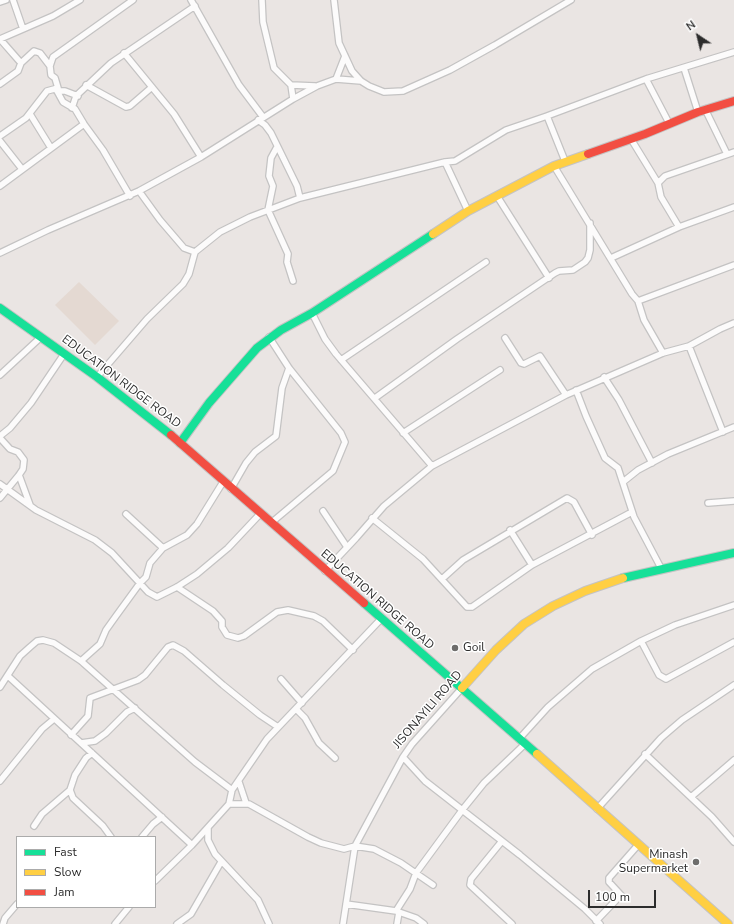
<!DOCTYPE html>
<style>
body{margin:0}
#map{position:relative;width:734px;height:924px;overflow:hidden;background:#eae5e3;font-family:"Nunito Sans",sans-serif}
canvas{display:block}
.legend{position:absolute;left:16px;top:836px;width:140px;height:72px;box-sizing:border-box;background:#fff;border:1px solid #ababab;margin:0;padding:5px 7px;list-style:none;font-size:12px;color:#2c2c2c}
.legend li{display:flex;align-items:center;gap:8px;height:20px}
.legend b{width:20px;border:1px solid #ababab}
.north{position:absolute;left:678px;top:16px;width:40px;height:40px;-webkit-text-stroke:3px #fff;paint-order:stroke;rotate:325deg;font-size:11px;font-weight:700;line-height:16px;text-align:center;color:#2c2c2c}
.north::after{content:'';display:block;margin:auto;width:14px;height:18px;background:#2c2c2c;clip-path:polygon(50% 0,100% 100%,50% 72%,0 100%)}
.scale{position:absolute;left:588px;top:890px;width:68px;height:18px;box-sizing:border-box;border:2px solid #2c2c2c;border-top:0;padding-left:5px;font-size:12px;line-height:14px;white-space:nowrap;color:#2c2c2c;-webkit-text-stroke:3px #fff;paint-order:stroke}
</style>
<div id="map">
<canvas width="734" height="924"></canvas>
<ul class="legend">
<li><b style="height:5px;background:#16e098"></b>Fast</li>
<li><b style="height:5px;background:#ffcf43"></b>Slow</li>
<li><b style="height:5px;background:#f24e42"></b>Jam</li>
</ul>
<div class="north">N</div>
<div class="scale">100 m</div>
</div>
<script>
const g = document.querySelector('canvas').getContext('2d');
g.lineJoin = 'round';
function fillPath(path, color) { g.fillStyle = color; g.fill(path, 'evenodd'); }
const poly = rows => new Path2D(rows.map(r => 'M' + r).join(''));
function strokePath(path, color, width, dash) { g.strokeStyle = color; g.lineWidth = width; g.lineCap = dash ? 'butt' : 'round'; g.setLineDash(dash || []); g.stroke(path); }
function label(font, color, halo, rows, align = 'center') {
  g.font = font + ' "Nunito Sans",sans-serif'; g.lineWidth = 3; g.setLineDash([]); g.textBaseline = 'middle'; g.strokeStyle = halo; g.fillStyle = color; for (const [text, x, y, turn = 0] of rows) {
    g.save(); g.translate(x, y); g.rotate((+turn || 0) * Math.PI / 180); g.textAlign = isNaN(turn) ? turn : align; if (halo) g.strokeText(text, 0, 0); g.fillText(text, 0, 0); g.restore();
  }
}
fillPath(poly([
 [79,282,119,321,95,345,55,305]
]), '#e4d9d2');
const street = poly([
 [13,0,23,29],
 [191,0,239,85,263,117],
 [262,0,263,22,274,68,291,85,315,86],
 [334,0,339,43,352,71,361,81,369,86,384,92,403,91,450,70,495,45,571,0],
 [0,2,6,0],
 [0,39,21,63,34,51,40,53,50,66,51,75,55,78,58,88],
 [0,39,53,16,80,0],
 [124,53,174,114,201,157],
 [50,66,53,57,133,0],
 [684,68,698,112],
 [336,79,345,56],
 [646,79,669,123],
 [0,84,18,71,21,63],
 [86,85,126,107,130,106,152,87],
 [291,85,293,99],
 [57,91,63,102,75,109,84,124,103,150,130,196],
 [72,108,76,96,111,63,195,6],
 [705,109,727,154],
 [30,114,51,148],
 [258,120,265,125,271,133,297,186,300,198],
 [0,136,26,118,47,91,58,88,57,91,65,91,78,96],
 [631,139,658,183],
 [0,141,22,169],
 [277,147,271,158,269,176,273,186,268,210,288,254,287,262,293,281],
 [565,161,547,116,646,79,734,52],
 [445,162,455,161,506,130,547,116],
 [554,166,632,294,638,301,644,320,663,353],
 [0,186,84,124],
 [139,191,160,220,184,248,195,252],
 [497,196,549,278],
 [679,227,661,197,658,183,665,176,734,152],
 [0,253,48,230,139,191,201,157,293,99,317,86,336,79,361,81],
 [611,258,679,227,734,207],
 [638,301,734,265],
 [312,313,325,339,336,354,432,466],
 [269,337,289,368,341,433,345,442,333,471,271,523],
 [505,338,521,363,524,364,540,356,566,395],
 [689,346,723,432],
 [341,360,486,262],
 [0,375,41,337],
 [97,377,147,319,183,284,189,274,195,252,220,232,250,217,300,198,445,162,468,211],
 [604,377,619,400,652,463],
 [576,390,586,416,605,458,618,468,634,517,661,568],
 [375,398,457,339,555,273,559,271,573,270,585,262,588,258,590,250,590,223],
 [403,433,500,370],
 [0,436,10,428,31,403,64,354],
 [0,438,10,449,18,452,24,460,23,469,19,475,0,498],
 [19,475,30,505],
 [623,482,638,470,668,454,734,427],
 [0,484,36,510,95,540,112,553,148,592,157,597,177,587,197,574,228,548,260,514],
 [231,489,246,463,255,452,276,436,282,388,289,368],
 [708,503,734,501],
 [323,511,347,547],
 [126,514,163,548],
 [372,518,423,559,467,607,472,607,532,565,632,512],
 [510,530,532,565],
 [325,571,356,538,384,506,432,466,566,395,663,353,689,346,720,329,734,323],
 [442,579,463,560,567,498,574,502,592,535],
 [177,587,213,611,222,621,222,627,227,635,238,638,244,636,277,612,288,610,314,616,323,621,353,650],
 [641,641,659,675,666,679,734,642],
 [81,661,100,644,106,630,116,616,140,583,146,577,150,563,163,548,187,535,197,524,223,482],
 [8,676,192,845],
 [281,679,302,703],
 [0,687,20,656,30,647,37,641,43,640,54,643,81,661,195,762,232,790],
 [296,709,305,718,319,743,335,758],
 [71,735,88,716,90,698,138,680,145,675,168,647,173,645,184,651,223,685,260,715,278,727],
 [519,739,548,707,592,669,641,641,675,625,734,605],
 [81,743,95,741,106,733,127,712,135,708],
 [645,754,712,817,734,842],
 [403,757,425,781,520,855,585,909,600,924],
 [0,781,42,729,54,719],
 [239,782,246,803],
 [70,790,73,798,103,826,111,837],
 [691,797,734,760],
 [229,804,249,804,308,837,321,843,344,849,355,846,374,849,401,863,433,885],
 [597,809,661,738,682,720,734,685],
 [34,826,42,814,70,790,75,775,86,758,92,753],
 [208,828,208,840,215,854,258,900,269,924],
 [142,837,153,824,162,817],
 [502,841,471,879,470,885,512,924],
 [155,881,192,845,229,804,232,790,267,739,381,619],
 [346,904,396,911,416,918,424,924],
 [396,911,410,889,416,873,463,809,484,783,525,744],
 [596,921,621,895,609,882,609,878,638,845],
 [3,924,5,918,17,904],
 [115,924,129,907],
 [177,924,191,914,221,862],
 [343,924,355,846,403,757,412,744,462,688],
 [397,924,399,912]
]);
const fast = poly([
 [0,308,97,377,171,435],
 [180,443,209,403,257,348,281,330,312,313,433,234],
 [623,578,734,553],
 [364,603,537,754]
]);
const slow = poly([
 [433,234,468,211,554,166,588,154],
 [462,688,496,650,524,624,553,606,585,591,623,578],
 [537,754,728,924]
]);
const jam = poly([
 [588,154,645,134,698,112,734,101],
 [171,435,364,603]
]);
strokePath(street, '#c4c3c3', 8);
strokePath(fast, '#c4c3c3', 10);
strokePath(slow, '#c4c3c3', 10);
strokePath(jam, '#c4c3c3', 10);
strokePath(street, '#fcfbfb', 5.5);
strokePath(fast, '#16e098', 8);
strokePath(slow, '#ffcf43', 8);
strokePath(jam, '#f24e42', 8);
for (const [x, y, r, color] of [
 [455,648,4,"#6e6d6c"],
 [696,862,4,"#6e6d6c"]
]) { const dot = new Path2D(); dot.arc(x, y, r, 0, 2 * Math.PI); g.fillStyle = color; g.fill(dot); strokePath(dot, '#fff', 1.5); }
label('12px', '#2c2c2c', '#fff', [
 ["EDUCATION RIDGE ROAD",121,382,37],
 ["EDUCATION RIDGE ROAD",377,600,41],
 ["JISONAYILI ROAD",428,710,-49]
]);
label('12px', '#2c2c2c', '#fff', [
 ["Goil",463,648],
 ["Minash",688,855,"right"],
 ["Supermarket",688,869,"right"]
], 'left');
</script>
